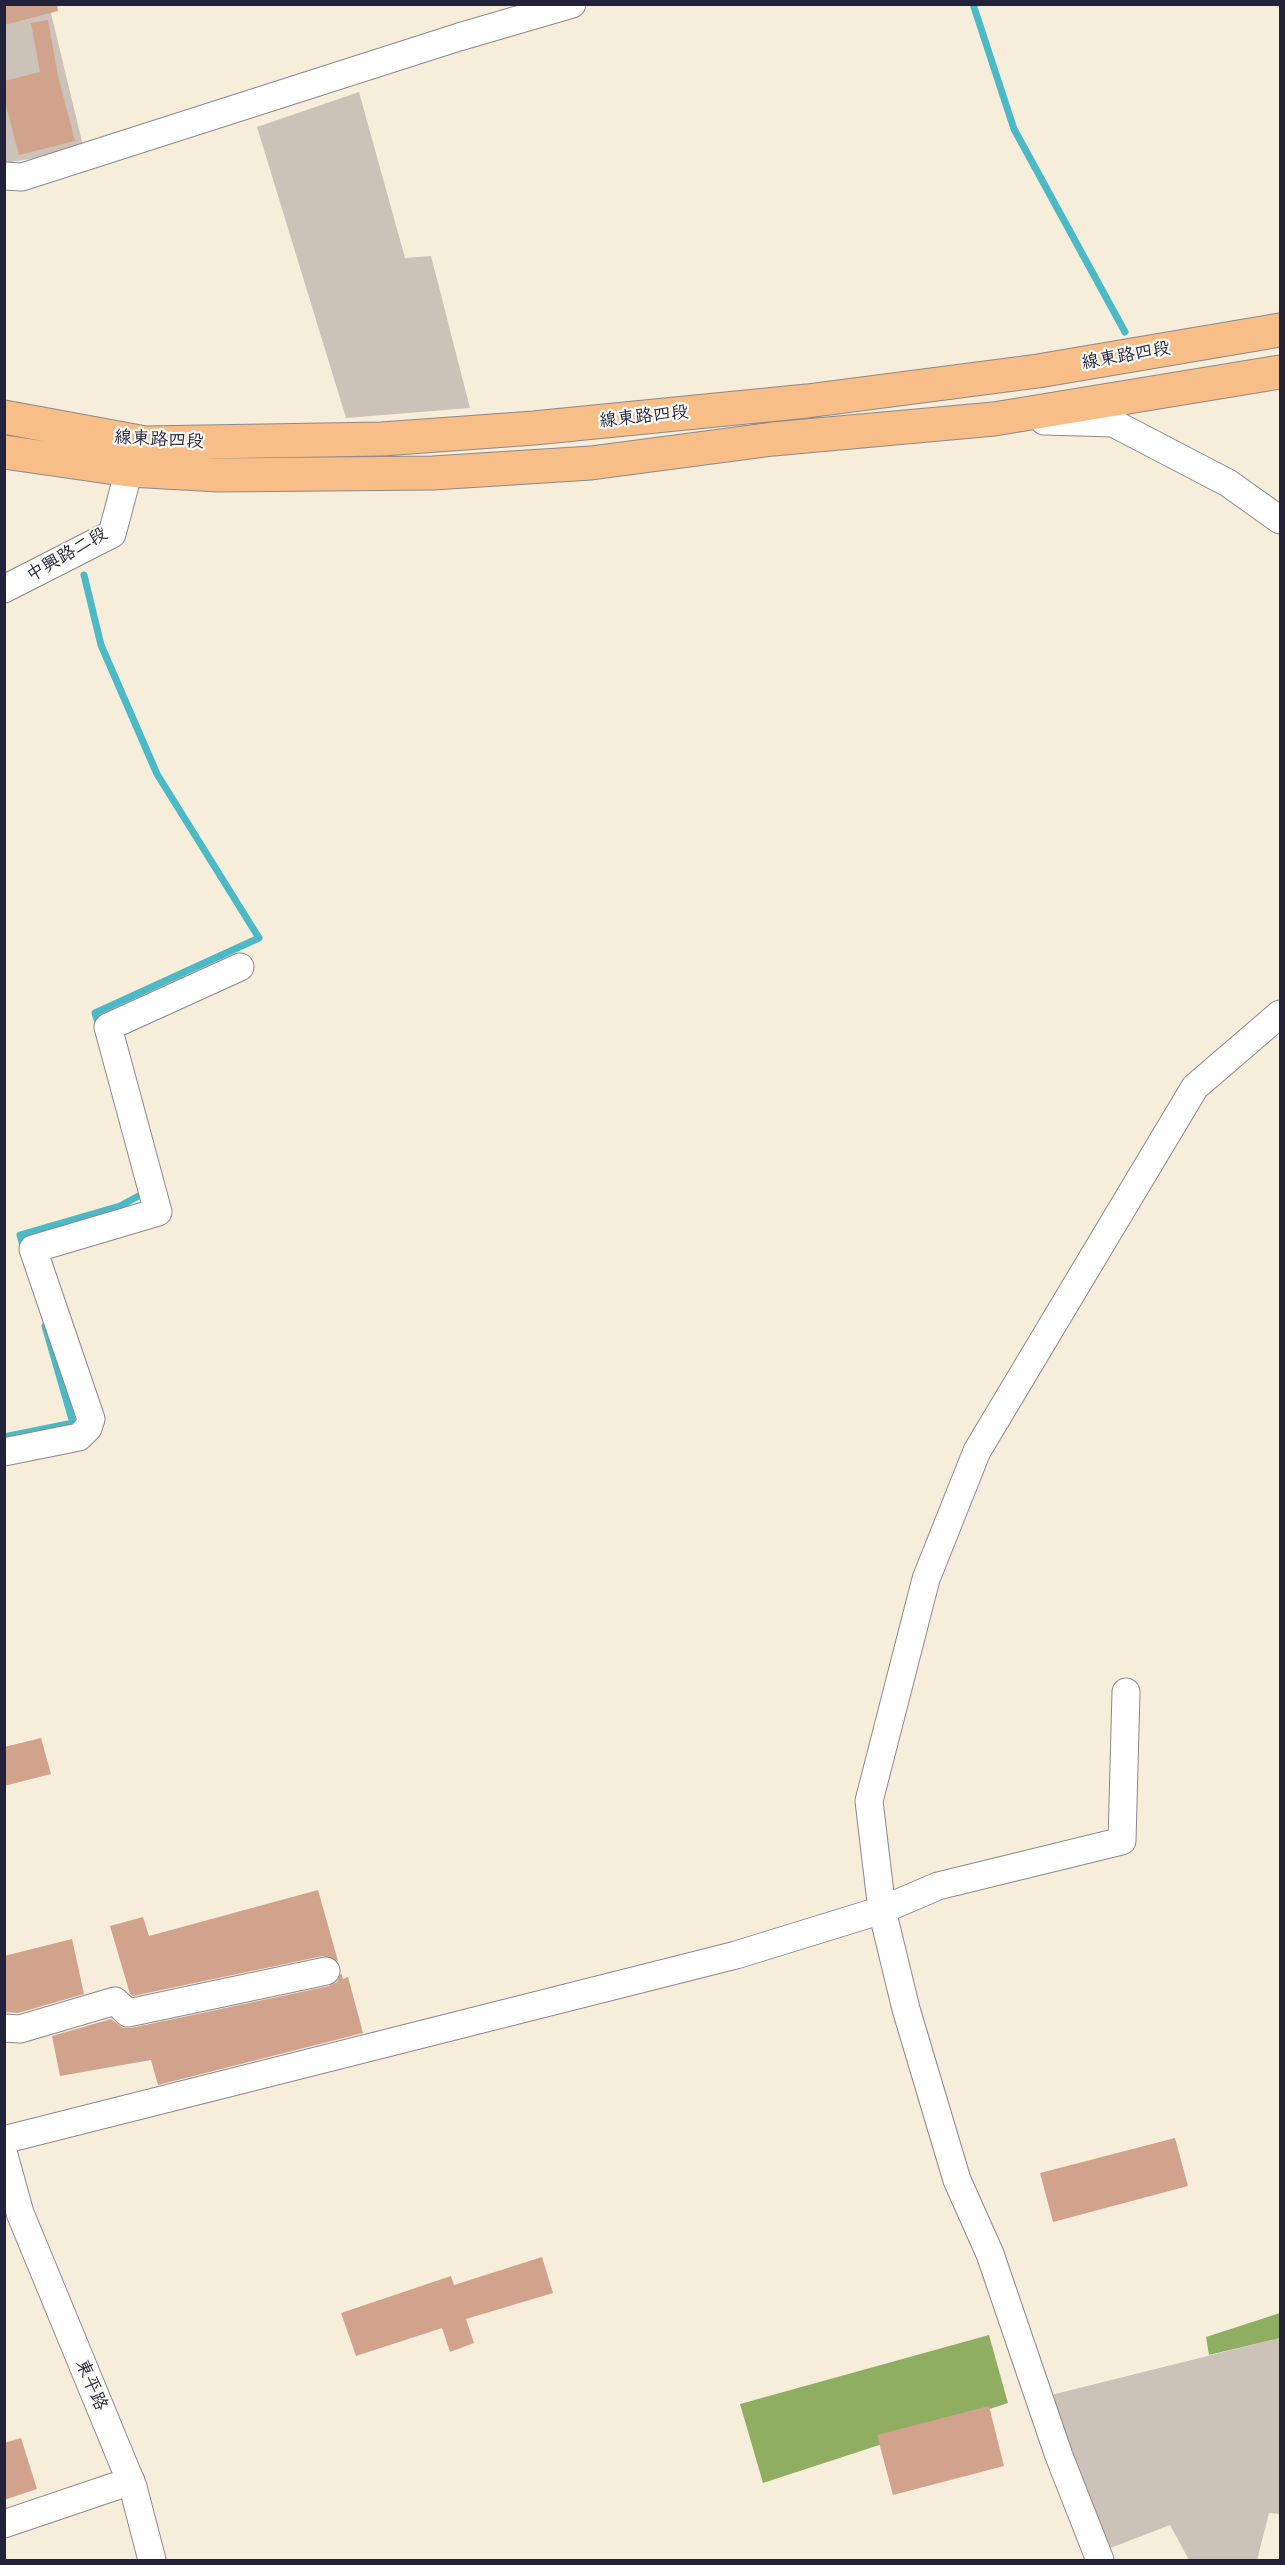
<!DOCTYPE html>
<meta charset="utf-8">
<style>
body{margin:0}
#map{position:relative;width:1285px;height:2565px;overflow:hidden;background:#f7eddb;font-family:"Shantell Sans",sans-serif}
canvas{display:block}
.frame{position:absolute;inset:0;border:6px solid #22223b;pointer-events:none}
</style>
<div id="map">
<canvas width="1285" height="2565"></canvas>
<div class="frame"></div>
</div>
<script>
const g = document.querySelector('canvas').getContext('2d');
g.lineJoin = 'round';
function fillPath(path, color) { g.fillStyle = color; g.fill(path, 'evenodd'); }
const poly = rows => new Path2D(rows.map(r => 'M' + r).join(''));
function strokePath(path, color, width, dash) { g.strokeStyle = color; g.lineWidth = width; g.lineCap = dash ? 'butt' : 'round'; g.setLineDash(dash || []); g.stroke(path); }
function label(font, color, halo, rows, align = 'center') {
  g.font = font + ' "Shantell Sans","LXGW WenKai TC",sans-serif'; g.lineWidth = 4.5; g.setLineDash([]); g.textBaseline = 'middle'; g.strokeStyle = halo; g.fillStyle = color; for (const [text, x, y, turn = 0] of rows) {
    g.save(); g.translate(x, y); g.rotate((+turn || 0) * Math.PI / 180); g.textAlign = isNaN(turn) ? turn : align; if (halo) g.strokeText(text, 0, 0); g.fillText(text, 0, 0); g.restore();
  }
}
fillPath(poly([
 [5,5,49,5,84,150,5,163],
 [359,92,405,258,431,256,470,408,346,418,257,127],
 [1280,2338,1280,2514,1269,2513,1257,2560,1189,2560,1170,2525,1095,2554,1027,2401]
]), '#ccc2b8');
fillPath(poly([
 [1280,2313,1280,2338,1209,2355,1206,2337],
 [989,2335,1008,2403,763,2483,740,2404]
]), '#90ae61');
strokePath(poly([
 [973,4,1014,129,1125,332],
 [84,575,101,645,157,774,259,938,95,1013,99,1026],
 [24,1249,20,1235,120,1206,146,1192],
 [4,1437,73,1423,45,1326]
]), '#4cb9c7', 7);
fillPath(poly([
 [4,4,57,4,58,11,4,25],
 [48,20,58,76,75,141,19,155,4,98,4,81,40,72,31,23],
 [41,1738,51,1774,4,1786,4,1747],
 [318,1890,338,1961,323,1956,133,1996,130,1994,110,1926,143,1917,149,1936],
 [72,1939,84,1994,18,2013,5,2012,4,1956],
 [341,1973,343,1979,348,1977,363,2033,158,2085,151,2060,60,2076,52,2036,111,2019,123,2028,131,2028,329,1986,337,1982],
 [1175,2138,1188,2186,1053,2222,1040,2173],
 [542,2257,553,2293,466,2319,474,2343,450,2352,442,2328,356,2356,341,2313,451,2276,454,2285],
 [989,2406,1004,2466,893,2495,877,2435],
 [21,2438,37,2489,4,2500,4,2443]
]), '#d2a38c');
const minor = poly([
 [4,176,22,177,459,37,572,4],
 [1044,421,1113,423,1228,483,1280,520],
 [4,589,112,534,129,470,124,452],
 [4,1452,79,1437,88,1428,91,1419,33,1249,158,1212,108,1027,240,967],
 [4,2028,20,2029,115,2001,128,2013,326,1971],
 [4,2144,11,2138,736,1955,882,1910,938,1886,1122,1841,1126,1692],
 [4,2155,20,2213,133,2487,152,2560],
 [4,2524,131,2481],
 [1100,2560,1059,2456,990,2254,957,2180,906,2009,882,1910,869,1801,926,1579,977,1451,1195,1087,1280,1014]
]);
const major = poly([
 [4,417,145,443,382,439,534,428,807,401,1038,371,1280,330],
 [4,452,129,470,219,475,433,473,591,463,773,439,994,419,1280,372]
]);
strokePath(minor, '#8c888b', 29);
strokePath(major, '#8c888b', 35);
strokePath(minor, '#fff', 27);
strokePath(major, '#f7be87', 33);
label('18px', '#22223b', '#fdfcf7', [
 ["線東路四段",1126,356,-10],
 ["線東路四段",644,417,-6],
 ["線東路四段",159,440,3],
 ["中興路二段",67,555,-30],
 ["東平路",91,2385,67]
]);
</script>
